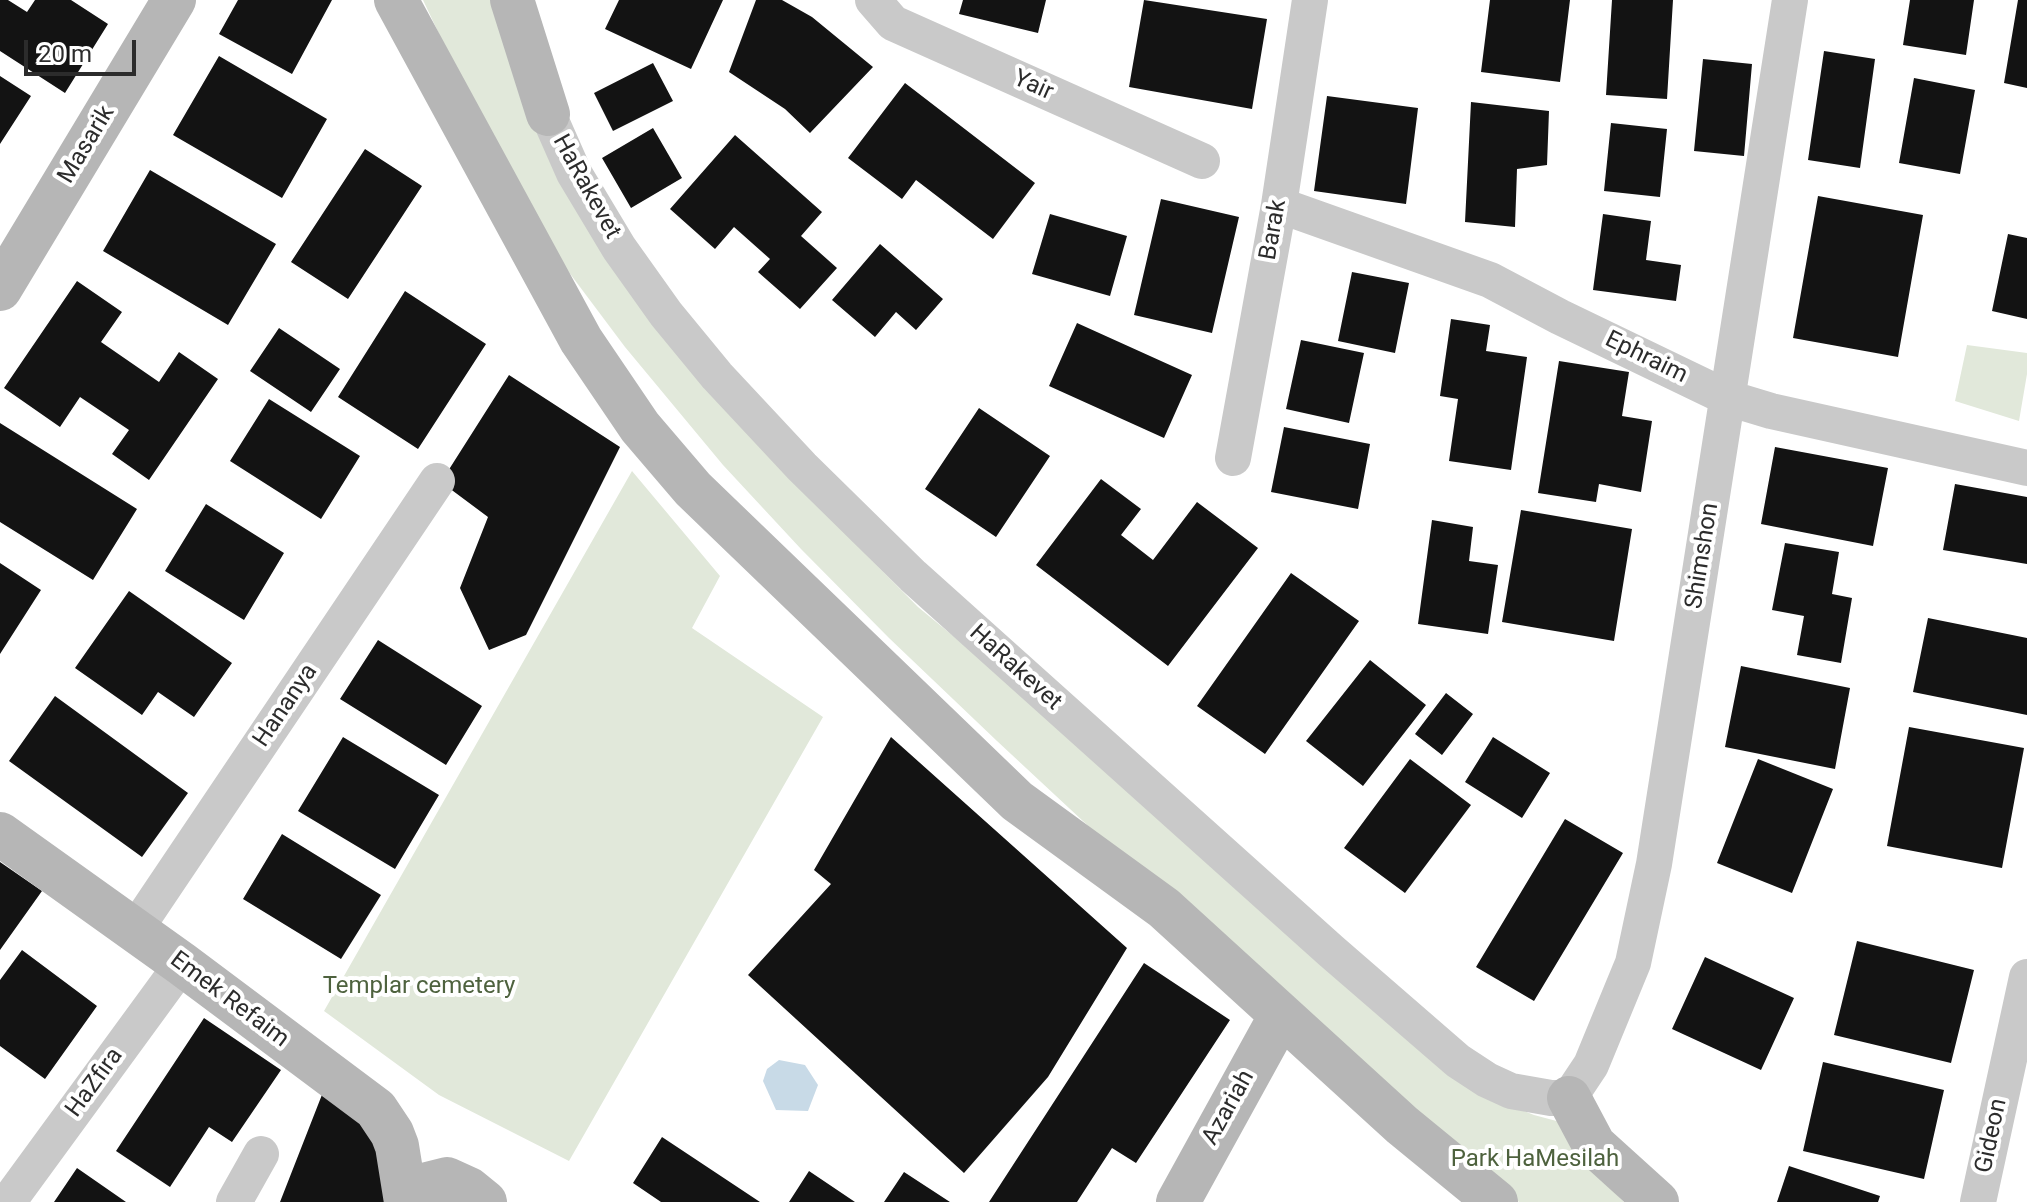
<!DOCTYPE html>
<style>
body{margin:0}
#map{position:relative;width:2027px;height:1202px;overflow:hidden;background:#fff;font-family:Roboto,sans-serif}
canvas{display:block}
.scale{position:absolute;left:24px;top:40px;width:112px;height:36px;box-sizing:border-box;border:4px solid #2c2c2c;border-top:0;padding-left:10px;font-size:24px;line-height:28px;white-space:nowrap;color:#2c2c2c;-webkit-text-stroke:6px #fff;paint-order:stroke}
</style>
<div id="map">
<canvas width="2027" height="1202"></canvas>
<div class="scale">20 m</div>
</div>
<script>
const g = document.querySelector('canvas').getContext('2d');
g.lineJoin = 'round';
function fillPath(path, color) { g.fillStyle = color; g.fill(path, 'evenodd'); }
const poly = rows => new Path2D(rows.map(r => 'M' + r).join(''));
function strokePath(path, color, width, dash) { g.strokeStyle = color; g.lineWidth = width; g.lineCap = dash ? 'butt' : 'round'; g.setLineDash(dash || []); g.stroke(path); }
function label(font, color, halo, rows, align = 'center') {
  g.font = font + ' Roboto,sans-serif'; g.lineWidth = 8; g.setLineDash([]); g.textBaseline = 'middle'; g.strokeStyle = halo; g.fillStyle = color; for (const [text, x, y, turn = 0] of rows) {
    g.save(); g.translate(x, y); g.rotate((+turn || 0) * Math.PI / 180); g.textAlign = isNaN(turn) ? turn : align; if (halo) g.strokeText(text, 0, 0); g.fillText(text, 0, 0); g.restore();
  }
}
fillPath(poly([
 [423,0,491,0,515,78,832,520,918,607,1026,696,1484,1095,1534,1115,1564,1123,1592,1170,1624,1202,1519,1202,1157,890,997,741,889,638,801,549,723,465,625,347,565,267,450,57],
 [1967,345,2027,353,2027,374,2019,421,1955,401],
 [632,471,720,576,692,628,823,717,569,1161,439,1095,324,1011]
]), '#e1e8da');
fillPath(poly([
 [779,1060,805,1065,818,1085,808,1111,776,1110,763,1081,767,1069]
]), '#c8dae7');
fillPath(poly([
 [0,0,8,0,27,12,35,0,71,0,108,24,65,93,0,51],
 [238,0,332,0,292,74,219,34],
 [619,0,723,0,691,69,605,29],
 [756,0,782,0,812,17,873,67,810,133,785,109,729,72],
 [963,0,1046,0,1038,33,959,14],
 [1144,0,1267,19,1252,109,1129,87],
 [1490,0,1570,0,1560,82,1481,72],
 [1612,0,1673,0,1667,99,1606,95],
 [1910,0,1974,0,1966,55,1903,45],
 [2018,0,2027,0,2027,88,2004,83],
 [1824,51,1875,59,1860,168,1808,160],
 [219,56,327,119,282,198,173,135],
 [1703,59,1752,64,1744,156,1694,151],
 [653,63,673,101,613,131,594,93],
 [0,76,31,96,0,144],
 [1914,78,1975,90,1960,174,1899,163],
 [905,83,1035,183,993,239,916,180,902,199,848,158],
 [1327,96,1418,108,1406,204,1314,191],
 [1471,102,1549,111,1547,165,1517,169,1515,227,1465,222],
 [1611,123,1667,129,1660,197,1604,191],
 [653,128,682,178,631,208,602,158],
 [735,135,822,212,801,236,837,268,800,309,758,272,770,259,734,227,715,249,670,209],
 [365,149,422,186,348,299,291,262],
 [150,170,276,244,228,325,103,251],
 [1818,196,1923,215,1898,357,1793,338],
 [1161,199,1239,217,1212,333,1134,315],
 [1050,214,1127,236,1110,296,1032,274],
 [1603,214,1651,221,1646,260,1681,265,1676,301,1593,290],
 [2008,234,2027,238,2027,319,1992,311],
 [880,244,943,299,916,330,896,312,875,337,832,300],
 [1352,272,1409,283,1395,353,1338,341],
 [77,281,122,312,101,342,159,382,179,352,218,379,149,480,112,454,129,430,80,397,60,427,4,388],
 [405,291,486,344,418,449,338,397],
 [1451,319,1490,325,1486,351,1527,357,1511,470,1449,461,1458,399,1440,396],
 [1077,323,1192,375,1164,438,1049,386],
 [279,328,340,369,311,412,250,371],
 [1301,340,1364,353,1349,423,1286,409],
 [1559,361,1629,372,1622,416,1652,421,1641,492,1599,484,1596,502,1538,493],
 [509,375,620,447,526,635,489,650,460,588,488,517,441,482],
 [269,399,360,456,321,519,230,461],
 [979,408,1050,456,996,537,925,489],
 [0,423,137,509,93,580,0,522],
 [1284,427,1370,444,1358,509,1271,492],
 [1775,447,1888,468,1873,546,1761,524],
 [1101,479,1141,509,1121,535,1153,560,1197,502,1258,548,1168,666,1036,565],
 [1955,484,2027,497,2027,564,1943,550],
 [206,504,284,553,244,620,165,571],
 [1521,510,1632,529,1614,641,1502,622],
 [1432,520,1473,527,1469,561,1498,565,1488,634,1418,624],
 [1785,543,1839,552,1832,594,1852,598,1841,663,1797,655,1804,616,1772,610],
 [0,563,41,590,0,654],
 [1291,573,1359,621,1265,754,1197,706],
 [129,591,232,663,194,717,158,692,142,715,75,668],
 [1928,618,2027,638,2027,715,1913,692],
 [378,640,482,706,446,765,340,699],
 [1370,660,1426,705,1363,786,1306,741],
 [1741,666,1850,688,1835,769,1725,747],
 [1446,693,1473,714,1442,755,1415,734],
 [55,696,188,793,142,857,9,761],
 [1909,727,2024,748,2002,868,1887,846],
 [343,737,439,795,395,869,298,811],
 [891,737,1127,948,1048,1077,964,1173,748,975,831,884,814,870],
 [1493,737,1550,773,1522,818,1465,782],
 [1410,759,1471,805,1405,893,1344,848],
 [1758,759,1833,789,1792,893,1717,863],
 [1565,819,1623,853,1534,1001,1476,967],
 [282,834,381,895,341,959,243,899],
 [0,862,42,891,0,950],
 [1857,941,1974,970,1951,1063,1834,1035],
 [22,950,97,1006,45,1079,0,1046,0,980],
 [1705,957,1794,998,1761,1070,1672,1029],
 [1144,963,1230,1020,1136,1163,1112,1148,1077,1202,989,1202],
 [204,1018,281,1070,232,1142,209,1127,170,1187,116,1151],
 [1823,1062,1944,1090,1924,1179,1803,1151],
 [325,1087,367,1116,392,1202,280,1202],
 [662,1137,760,1202,661,1202,633,1183],
 [1789,1166,1880,1196,1878,1202,1777,1202],
 [77,1168,126,1202,54,1202],
 [809,1171,855,1202,789,1202],
 [904,1172,950,1202,884,1202]
]), '#131313');
strokePath(poly([
 [873,0,893,23,1202,161],
 [548,114,574,173,619,248,666,314,717,376,802,467,913,576,1331,951,1458,1061,1487,1080,1511,1091,1551,1098,1569,1098,1591,1065,1633,963,1654,864,1790,0],
 [1279,205,1490,280,1560,317,1728,398,1771,411,2027,468],
 [1233,458,1279,205,1310,0],
 [135,930,437,481],
 [8,1202,182,964],
 [234,1202,261,1154],
 [1978,1202,2027,977]
]), '#c9c9c9', 36);
strokePath(poly([
 [396,0,581,340,640,427,693,489,1017,801,1164,908,1402,1125,1496,1202],
 [512,0,548,114],
 [0,289,174,0],
 [0,834,182,964,376,1109,392,1133,397,1146,406,1202],
 [1569,1098,1594,1145,1657,1202],
 [410,1202,419,1189,427,1184,447,1179,469,1189,485,1202],
 [1178,1202,1281,1015]
]), '#b6b6b6', 44);
label('24px', '#2c2c2c', '#fff', [
 ["Yair",1033,86,24],
 ["Masarik",87,145,-59],
 ["HaRakevet",586,187,61],
 ["Barak",1274,230,-80],
 ["Ephraim",1646,358,26],
 ["Shimshon",1703,556,-81],
 ["HaRakevet",1015,668,42],
 ["Hananya",286,706,-56],
 ["Emek Refaim",229,1000,37],
 ["HaZfira",95,1083,-54],
 ["Azariah",1229,1108,-61],
 ["Gideon",1992,1136,-78]
]);
label('24px', '#4e623e', '#fff', [
 ["Templar cemetery",419,987],
 ["Park HaMesilah",1535,1160]
]);
</script>
